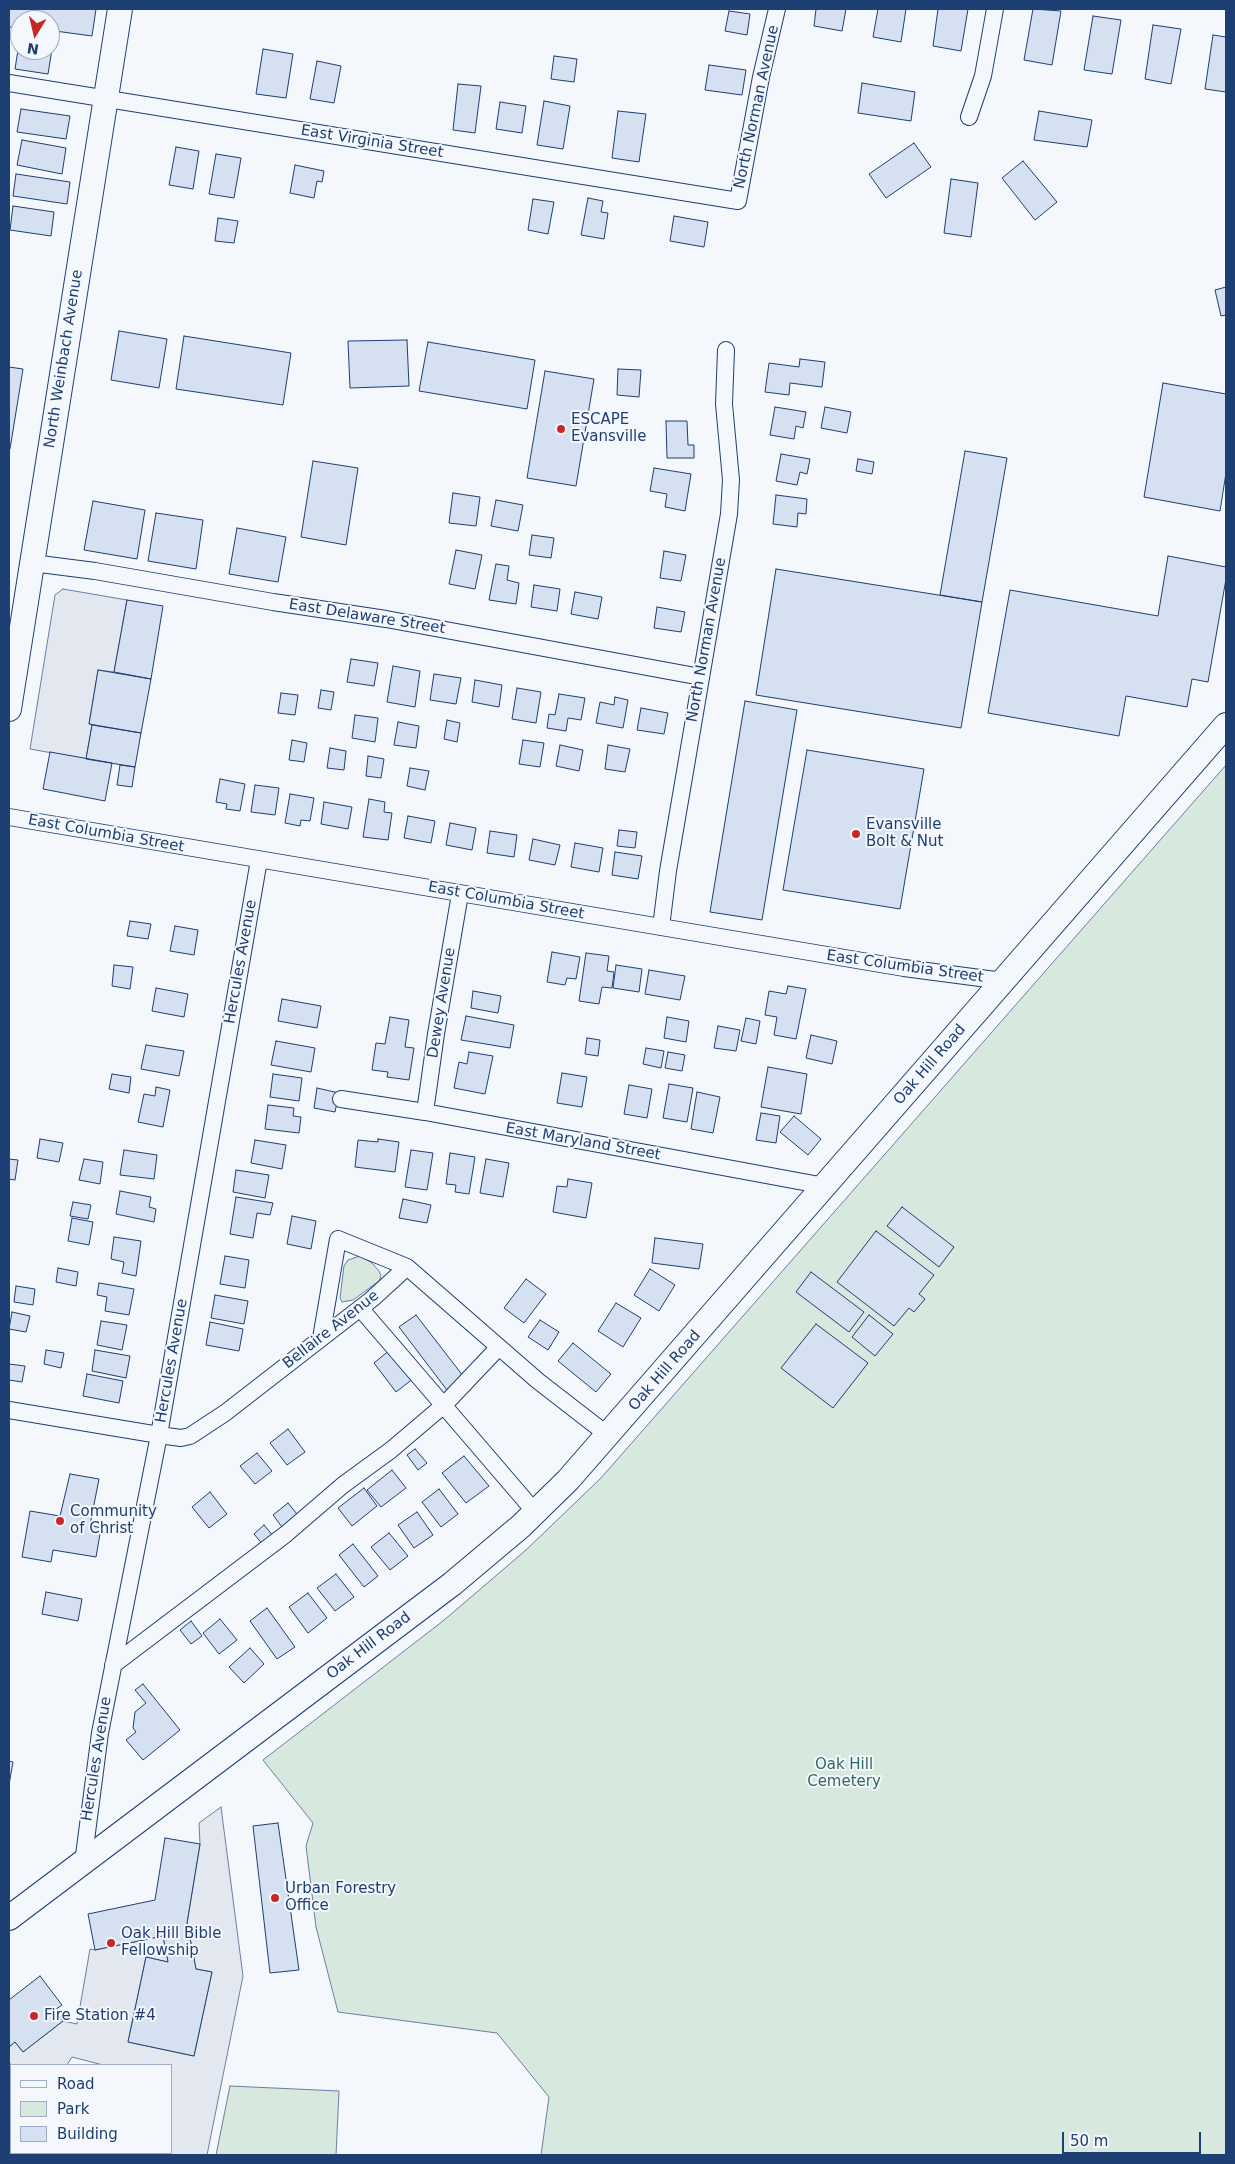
<!DOCTYPE html>
<style>
body{margin:0}
#map{position:relative;width:1235px;height:2164px;overflow:hidden;background:#f4f7fb;font-family:"DejaVu Sans",sans-serif}
canvas{display:block}
.frame{position:absolute;inset:0;border:10px solid #1d3f73;pointer-events:none}
.legend{position:absolute;left:10px;top:2064px;width:162px;height:90px;box-sizing:border-box;background:#f4f7fb;border:1px solid #9eadc5;margin:0;padding:6px 9px;list-style:none;font-size:15px;color:#1d3f73}
.legend li{display:flex;align-items:center;gap:10px;height:25px}
.legend b{width:25px;border:1px solid #9eadc5}
.north{position:absolute;left:10px;top:10px;width:50px;height:50px;box-sizing:border-box;background:#f4f7fb;border:1px solid #9eadc5;border-radius:50%;rotate:189deg;font-size:14px;font-weight:700;line-height:20px;text-align:center;color:#1d3f73}
.north::after{content:'';display:block;margin:auto;width:18px;height:22px;background:#c62828;clip-path:polygon(50% 0,100% 100%,50% 72%,0 100%)}
.scale{position:absolute;left:1062px;top:2132px;width:139px;height:22px;box-sizing:border-box;border:2px solid #1d3f73;border-top:0;padding-left:6px;font-size:15px;line-height:18px;white-space:nowrap;color:#1d3f73;-webkit-text-stroke:4px #f4f7fb;paint-order:stroke}
</style>
<div id="map">
<canvas width="1235" height="2164"></canvas>
<div class="frame"></div>
<ul class="legend">
<li><b style="height:6px;background:#f4f7fb"></b>Road</li>
<li><b style="height:14px;background:#d7e8df"></b>Park</li>
<li><b style="height:14px;background:#d5e0f0"></b>Building</li>
</ul>
<div class="north">N</div>
<div class="scale">50 m</div>
</div>
<script>
const g = document.querySelector('canvas').getContext('2d');
g.lineJoin = 'round';
function fillPath(path, color) { g.fillStyle = color; g.fill(path, 'evenodd'); }
const poly = rows => new Path2D(rows.map(r => 'M' + r).join(''));
function strokePath(path, color, width, dash) { g.strokeStyle = color; g.lineWidth = width; g.lineCap = dash ? 'butt' : 'round'; g.setLineDash(dash || []); g.stroke(path); }
function label(font, color, halo, rows, align = 'center') {
  g.font = font + ' "DejaVu Sans",sans-serif'; g.lineWidth = 4; g.setLineDash([]); g.textBaseline = 'middle'; g.strokeStyle = halo; g.fillStyle = color; for (const [text, x, y, turn = 0] of rows) {
    g.save(); g.translate(x, y); g.rotate((+turn || 0) * Math.PI / 180); g.textAlign = isNaN(turn) ? turn : align; if (halo) g.strokeText(text, 0, 0); g.fillText(text, 0, 0); g.restore();
  }
}
const green = poly([
 [1226,765,1226,2155,541,2155,549,2097,497,2033,338,2012,316,1927,306,1846,313,1823,263,1760,443,1621,526,1550,601,1478,1226,765],
 [360,1256,372,1263,379,1271,381,1276,379,1281,353,1300,342,1302,340,1298,344,1266,348,1260,360,1256],
 [230,2086,339,2091,336,2155,216,2155,230,2086]
]);
fillPath(green, '#d7e8df');
strokePath(green, '#687fa3', 1);
const parking = poly([
 [63,589,127,600,114,672,98,670,89,724,92,725,86,759,30,749,55,595,63,589],
 [221,1807,243,1976,207,2155,86,2155,86,2153,171,2153,171,2065,103,2065,72,2057,67,2065,12,2065,9,2063,9,2047,15,2042,23,2052,63,2021,77,2024,90,1949,95,1950,163,1936,168,1962,146,1957,128,2042,194,2056,212,1972,196,1969,187,1923,200,1844,199,1823,221,1807]
]);
fillPath(parking, '#e3e8f0');
strokePath(parking, '#687fa3', 1);
const building = poly([
 [9,9,96,9,92,36,55,31,48,74,15,69,20,37,20,50,50,50,50,20,20,20,20,28,9,27,9,9],
 [816,9,846,9,842,31,814,26,816,9],
 [878,9,906,9,901,42,873,37,878,9],
 [938,9,968,9,961,51,933,46,938,9],
 [1033,9,1061,11,1052,65,1024,60,1033,9],
 [729,11,750,14,747,35,725,31,729,11],
 [1093,16,1121,20,1112,74,1084,70,1093,16],
 [1153,25,1181,29,1171,84,1145,79,1153,25],
 [1213,35,1226,37,1226,92,1205,89,1213,35],
 [263,49,293,54,286,98,256,94,263,49],
 [554,56,577,59,574,82,551,79,554,56],
 [317,61,341,66,334,103,310,99,317,61],
 [709,65,746,70,742,95,705,90,709,65],
 [862,83,915,92,911,121,858,113,862,83],
 [458,84,481,86,475,133,453,130,458,84],
 [544,101,570,106,563,149,537,145,544,101],
 [500,102,526,106,522,133,496,129,500,102],
 [21,109,70,116,66,139,17,132,21,109],
 [618,111,646,114,639,162,612,158,618,111],
 [1039,111,1092,120,1087,147,1034,140,1039,111],
 [22,140,66,148,62,174,17,165,22,140],
 [914,143,931,167,886,198,869,174,914,143],
 [176,147,199,151,193,189,169,185,176,147],
 [216,154,241,158,234,198,209,194,216,154],
 [1023,161,1057,202,1035,220,1002,178,1023,161],
 [295,165,324,171,322,182,317,181,314,198,290,193,295,165],
 [16,174,70,182,67,204,13,196,16,174],
 [951,179,978,183,971,237,944,233,951,179],
 [588,198,603,201,601,212,608,213,604,239,581,235,588,198],
 [533,199,554,202,548,234,528,230,533,199],
 [13,206,54,212,51,236,10,230,13,206],
 [674,216,708,222,704,247,670,241,674,216],
 [218,218,238,221,234,243,215,241,218,218],
 [1226,287,1226,315,1221,316,1215,290,1226,287],
 [119,331,167,339,159,388,111,380,119,331],
 [184,336,291,353,283,405,176,389,184,336],
 [407,340,409,386,350,388,348,341,407,340],
 [428,342,535,360,527,409,419,391,428,342],
 [800,359,825,362,822,387,790,383,789,395,765,392,769,363,799,367,800,359],
 [9,367,23,369,10,449,9,449,9,367],
 [618,369,641,370,639,397,617,395,618,369],
 [545,371,594,379,576,486,527,478,545,371],
 [1163,383,1226,394,1226,473,1220,511,1144,497,1163,383],
 [775,407,806,412,803,428,796,426,794,439,770,435,775,407],
 [825,407,851,412,847,433,821,428,825,407],
 [666,421,687,421,688,445,694,445,694,458,667,458,666,421],
 [965,451,1007,458,982,602,940,595,965,451],
 [781,454,810,459,807,474,800,472,797,485,776,481,781,454],
 [858,459,874,462,872,474,856,471,858,459],
 [313,461,358,468,346,545,301,537,313,461],
 [654,468,691,474,685,511,665,507,667,494,650,491,654,468],
 [453,493,480,497,476,526,449,523,453,493],
 [776,495,807,499,806,514,798,513,797,527,773,524,776,495],
 [496,500,523,505,518,531,491,526,496,500],
 [93,501,145,510,137,559,84,550,93,501],
 [156,513,203,520,196,569,148,561,156,513],
 [237,528,286,537,278,582,229,574,237,528],
 [532,535,554,538,551,558,529,555,532,535],
 [456,550,482,555,475,589,449,584,456,550],
 [664,551,686,555,681,581,660,578,664,551],
 [1168,556,1226,567,1226,579,1208,682,1192,679,1187,707,1126,696,1119,736,988,713,1010,590,1158,616,1168,556],
 [496,564,509,566,507,580,519,583,516,604,489,600,496,564],
 [776,569,982,602,961,728,756,695,776,569],
 [534,585,560,589,557,611,531,607,534,585],
 [575,592,602,597,598,619,571,614,575,592],
 [127,600,163,606,151,679,114,672,127,600],
 [657,607,685,612,681,632,654,628,657,607],
 [351,659,378,663,374,686,347,682,351,659],
 [393,666,420,671,415,707,387,702,393,666],
 [98,670,151,679,141,733,89,724,98,670],
 [434,674,461,678,456,704,430,700,434,674],
 [475,680,502,685,499,707,472,702,475,680],
 [517,688,541,692,536,723,512,719,517,688],
 [321,690,334,692,331,710,318,708,321,690],
 [281,693,298,695,295,715,278,713,281,693],
 [559,694,585,698,581,720,568,718,566,731,547,728,549,714,555,715,559,694],
 [615,697,628,700,623,728,596,723,600,702,614,705,615,697],
 [745,701,797,710,762,920,710,912,745,701],
 [641,708,668,713,664,734,637,730,641,708],
 [355,715,378,718,375,742,352,738,355,715],
 [447,720,460,723,457,742,444,739,447,720],
 [398,722,419,726,416,748,394,745,398,722],
 [92,725,141,733,135,767,86,759,92,725],
 [292,740,307,743,304,762,289,760,292,740],
 [523,740,544,743,540,767,519,764,523,740],
 [560,745,583,750,579,771,556,766,560,745],
 [608,745,630,749,625,772,605,769,608,745],
 [330,748,346,751,344,770,327,768,330,748],
 [807,750,924,769,900,909,783,890,807,750],
 [50,752,112,763,105,801,43,789,50,752],
 [368,756,384,759,381,778,366,776,368,756],
 [120,765,135,767,132,787,117,785,120,765],
 [410,768,429,771,425,790,407,786,410,768],
 [220,779,245,784,240,811,226,809,227,804,216,802,220,779],
 [255,785,279,788,275,815,251,812,255,785],
 [290,794,314,798,310,821,301,820,300,826,285,823,290,794],
 [369,799,385,802,384,812,392,813,388,840,363,837,369,799],
 [324,802,352,807,348,829,321,824,324,802],
 [408,816,435,821,431,843,404,838,408,816],
 [450,823,476,828,472,850,446,845,450,823],
 [619,830,637,832,635,848,617,846,619,830],
 [490,831,517,835,514,857,487,853,490,831],
 [533,839,560,845,555,865,529,860,533,839],
 [575,843,603,848,599,872,571,867,575,843],
 [615,852,642,856,638,879,612,875,615,852],
 [130,921,151,924,148,939,127,936,130,921],
 [175,926,198,930,194,955,170,951,175,926],
 [552,952,580,957,576,979,567,978,565,985,547,982,552,952],
 [586,953,609,956,607,971,614,972,612,988,602,987,599,1004,579,1001,586,953],
 [114,965,133,967,130,989,112,986,114,965],
 [616,965,642,969,639,992,613,988,616,965],
 [649,970,685,976,680,1000,645,994,649,970],
 [788,986,806,989,796,1039,774,1035,777,1017,765,1015,769,991,786,994,788,986],
 [156,988,188,994,184,1017,152,1011,156,988],
 [473,991,501,996,498,1013,471,1008,473,991],
 [282,999,321,1006,317,1028,278,1021,282,999],
 [466,1016,514,1025,510,1048,461,1040,466,1016],
 [390,1017,409,1020,405,1047,414,1048,409,1080,387,1077,388,1072,372,1070,376,1043,385,1044,390,1017],
 [667,1017,689,1021,686,1042,664,1038,667,1017],
 [746,1018,760,1021,756,1044,741,1041,746,1018],
 [718,1026,740,1030,736,1051,714,1048,718,1026],
 [811,1035,837,1041,832,1064,806,1058,811,1035],
 [587,1038,600,1040,598,1056,585,1054,587,1038],
 [276,1041,315,1048,311,1072,271,1065,276,1041],
 [146,1045,184,1051,179,1076,141,1069,146,1045],
 [646,1048,664,1051,661,1068,643,1064,646,1048],
 [469,1052,493,1056,485,1094,454,1088,459,1062,467,1064,469,1052],
 [668,1052,685,1055,682,1071,665,1068,668,1052],
 [768,1067,807,1074,801,1114,761,1107,768,1067],
 [562,1073,587,1077,582,1107,557,1103,562,1073],
 [112,1074,131,1077,129,1093,109,1089,112,1074],
 [273,1074,302,1078,299,1101,270,1097,273,1074],
 [669,1084,693,1088,687,1122,663,1118,669,1084],
 [629,1085,652,1089,647,1118,624,1114,629,1085],
 [156,1087,170,1090,163,1127,138,1122,144,1094,155,1096,156,1087],
 [317,1088,339,1093,335,1112,314,1108,317,1088],
 [697,1092,720,1097,713,1133,691,1129,697,1092],
 [268,1105,294,1108,293,1116,301,1117,299,1133,265,1129,268,1105],
 [761,1113,780,1116,776,1143,756,1140,761,1113],
 [794,1116,821,1139,808,1155,780,1132,794,1116],
 [40,1139,63,1143,59,1162,37,1158,40,1139],
 [378,1139,399,1142,395,1172,355,1167,358,1140,378,1142,378,1139],
 [255,1140,286,1145,282,1169,251,1163,255,1140],
 [124,1150,157,1155,154,1179,120,1175,124,1150],
 [411,1150,433,1153,427,1190,405,1187,411,1150],
 [450,1153,475,1157,469,1194,455,1192,456,1185,446,1184,450,1153],
 [9,1159,18,1160,15,1180,9,1179,9,1159],
 [84,1159,103,1162,100,1184,79,1180,84,1159],
 [486,1159,509,1163,503,1197,480,1193,486,1159],
 [236,1170,269,1175,265,1198,233,1192,236,1170],
 [568,1179,592,1183,586,1218,553,1212,557,1186,567,1187,568,1179],
 [120,1191,151,1197,149,1207,156,1209,154,1222,116,1214,120,1191],
 [236,1197,273,1203,270,1215,257,1213,253,1238,230,1234,236,1197],
 [403,1199,431,1205,427,1223,399,1218,403,1199],
 [73,1202,91,1205,88,1219,70,1216,73,1202],
 [902,1207,954,1247,939,1267,887,1226,902,1207],
 [292,1216,316,1221,311,1249,287,1244,292,1216],
 [72,1218,93,1222,89,1245,68,1241,72,1218],
 [876,1231,934,1275,919,1294,925,1299,914,1312,909,1308,894,1326,837,1282,876,1231],
 [114,1237,141,1241,136,1276,122,1273,124,1262,111,1259,114,1237],
 [655,1238,703,1244,699,1269,652,1263,655,1238],
 [225,1256,249,1260,245,1288,220,1284,225,1256],
 [58,1268,78,1272,76,1286,56,1282,58,1268],
 [650,1269,675,1285,659,1311,634,1295,650,1269],
 [811,1272,864,1312,849,1332,796,1292,811,1272],
 [526,1279,546,1294,524,1323,504,1308,526,1279],
 [99,1283,134,1289,129,1315,105,1311,107,1297,97,1295,99,1283],
 [16,1286,35,1289,33,1305,14,1302,16,1286],
 [215,1295,248,1301,244,1324,211,1318,215,1295],
 [616,1303,641,1318,623,1347,598,1331,616,1303],
 [12,1312,30,1316,26,1332,9,1329,12,1312],
 [416,1315,467,1381,450,1394,399,1327,416,1315],
 [869,1315,893,1334,875,1356,852,1337,869,1315],
 [540,1320,559,1332,548,1350,528,1337,540,1320],
 [101,1321,127,1325,122,1350,97,1345,101,1321],
 [210,1322,243,1329,239,1351,206,1345,210,1322],
 [816,1324,868,1363,833,1408,781,1368,816,1324],
 [573,1343,611,1374,596,1392,558,1361,573,1343],
 [391,1349,414,1378,396,1392,374,1363,391,1349],
 [46,1350,64,1353,61,1368,44,1364,46,1350],
 [95,1350,130,1356,126,1378,92,1371,95,1350],
 [9,1364,25,1366,22,1382,9,1380,9,1364],
 [87,1374,123,1381,119,1403,83,1396,87,1374],
 [288,1429,305,1452,287,1465,270,1443,288,1429],
 [415,1449,427,1463,418,1470,407,1455,415,1449],
 [257,1453,272,1471,255,1484,240,1466,257,1453],
 [464,1456,489,1486,466,1503,442,1473,464,1456],
 [392,1470,406,1488,381,1507,367,1490,392,1470],
 [70,1474,99,1479,90,1525,101,1528,96,1557,53,1550,51,1562,22,1557,30,1511,60,1516,70,1474],
 [364,1488,377,1506,352,1526,338,1508,364,1488],
 [439,1489,458,1514,441,1527,422,1502,439,1489],
 [210,1492,227,1514,209,1528,192,1507,210,1492],
 [288,1503,301,1519,285,1531,273,1515,288,1503],
 [417,1512,433,1535,414,1548,398,1525,417,1512],
 [264,1525,275,1538,264,1546,254,1534,264,1525],
 [389,1533,408,1556,390,1570,371,1547,389,1533],
 [353,1544,378,1576,364,1587,339,1555,353,1544],
 [336,1574,354,1597,335,1611,317,1588,336,1574],
 [46,1592,82,1599,78,1621,42,1614,46,1592],
 [308,1593,327,1618,308,1633,289,1607,308,1593],
 [267,1608,295,1647,277,1659,250,1621,267,1608],
 [220,1619,237,1640,219,1654,203,1633,220,1619],
 [191,1621,202,1636,191,1644,180,1630,191,1621],
 [250,1648,264,1664,244,1683,229,1667,250,1648],
 [143,1684,180,1730,143,1760,126,1740,136,1732,133,1728,135,1712,146,1703,135,1690,143,1684],
 [9,1761,13,1762,9,1785,9,1761],
 [278,1823,299,1970,270,1973,253,1826,278,1823],
 [165,1838,200,1844,187,1923,196,1969,212,1972,194,2056,128,2042,146,1957,168,1962,163,1936,95,1950,88,1914,155,1900,165,1838],
 [40,1976,62,2005,55,2010,63,2021,23,2052,15,2042,9,2047,9,2000,40,1976]
]);
fillPath(building, '#d5e0f0');
strokePath(building, '#1d3f73', 1);
const street = poly([
 [9,83,738,201,761,77,777,9],
 [969,117,983,76,995,9],
 [32,563,95,571,273,602,386,619,701,677],
 [9,817,904,968,1003,981],
 [661,927,668,871,729,514,731,480,724,404,726,350],
 [341,1099,425,1112,825,1186],
 [425,1112,436,1034,460,894],
 [360,1308,535,1512],
 [321,1338,338,1239,407,1267],
 [9,1410,159,1435,181,1438,190,1436,225,1413,372,1299,407,1267,538,1381,609,1436],
 [113,1665,286,1534,343,1485,391,1450,444,1405,499,1347],
 [83,1863,100,1733,159,1435,259,860]
]);
const secondary = poly([
 [9,709,120,9],
 [9,1918,452,1584,521,1526,568,1480,1226,725]
]);
strokePath(street, '#1d3f73', 18);
strokePath(secondary, '#1d3f73', 26);
strokePath(street, '#f4f7fb', 16);
strokePath(secondary, '#f4f7fb', 24);
for (const [x, y, r, color] of [
 [561,429,5,"#c62828"],
 [856,834,5,"#c62828"],
 [60,1521,5,"#c62828"],
 [275,1898,5,"#c62828"],
 [111,1943,5,"#c62828"],
 [34,2016,5,"#c62828"]
]) { const dot = new Path2D(); dot.arc(x, y, r, 0, 2 * Math.PI); g.fillStyle = color; g.fill(dot); strokePath(dot, '#f4f7fb', 2); }
label('15px', '#1d3f73', '#f4f7fb', [
 ["North Norman Avenue",757,107,-78],
 ["East Virginia Street",372,142,9],
 ["North Weinbach Avenue",64,359,-81],
 ["East Delaware Street",367,617,9],
 ["North Norman Avenue",707,640,-80],
 ["East Columbia Street",106,834,10],
 ["East Columbia Street",506,901,10],
 ["Hercules Avenue",241,962,-80],
 ["East Columbia Street",905,967,8],
 ["Dewey Avenue",442,1003,-81],
 ["Oak Hill Road",930,1065,-49],
 ["East Maryland Street",583,1142,10],
 ["Bellaire Avenue",331,1330,-38],
 ["Hercules Avenue",172,1361,-80],
 ["Oak Hill Road",665,1371,-49],
 ["Oak Hill Road",369,1646,-37],
 ["Hercules Avenue",97,1759,-81]
]);
label('15px', '#1d3f73', '#f4f7fb', [
 ["ESCAPE",571,420],
 ["Evansville",571,437],
 ["Evansville",866,825],
 ["Bolt & Nut",866,842],
 ["Community",70,1512],
 ["of Christ",70,1529],
 ["Urban Forestry",285,1889],
 ["Office",285,1906],
 ["Oak Hill Bible",121,1934],
 ["Fellowship",121,1951],
 ["Fire Station #4",44,2016]
], 'left');
label('15px', '#2c6c60', '#f4f7fb', [
 ["Oak Hill",844,1765],
 ["Cemetery",844,1782]
]);
</script>
